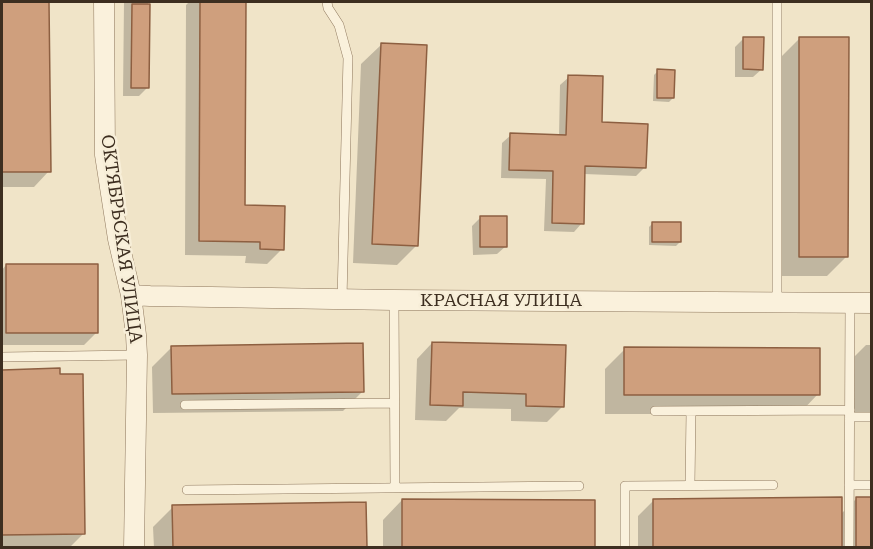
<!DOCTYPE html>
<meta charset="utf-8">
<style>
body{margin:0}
#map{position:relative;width:873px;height:549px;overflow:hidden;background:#f0e4c8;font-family:"Roboto Serif",serif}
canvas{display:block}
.frame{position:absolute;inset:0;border:3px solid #3d2e20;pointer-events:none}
</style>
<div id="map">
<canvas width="873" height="549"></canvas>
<div class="frame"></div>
</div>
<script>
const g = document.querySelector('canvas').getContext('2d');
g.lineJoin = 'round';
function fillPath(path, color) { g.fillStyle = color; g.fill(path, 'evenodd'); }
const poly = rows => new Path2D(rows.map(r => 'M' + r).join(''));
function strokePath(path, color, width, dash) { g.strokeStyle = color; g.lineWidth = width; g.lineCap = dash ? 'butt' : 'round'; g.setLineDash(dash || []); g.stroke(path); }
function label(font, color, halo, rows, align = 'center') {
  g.font = font + ' "Roboto Serif",serif'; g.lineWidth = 5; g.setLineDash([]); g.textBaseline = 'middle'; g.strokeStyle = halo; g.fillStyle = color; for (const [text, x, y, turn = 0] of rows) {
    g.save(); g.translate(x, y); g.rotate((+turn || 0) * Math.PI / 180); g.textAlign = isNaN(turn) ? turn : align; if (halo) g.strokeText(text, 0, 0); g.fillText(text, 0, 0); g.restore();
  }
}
fillPath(poly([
 [2,2,47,2,49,171,34,187,2,187],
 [124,2,148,2,147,88,139,96,123,96],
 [189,2,244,2,243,207,282,249,267,264,245,263,246,256,185,255,186,5],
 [744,38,762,69,753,77,735,77,735,47],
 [800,38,846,257,827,276,780,276,780,58],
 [381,45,417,245,397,265,353,263,361,64],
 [658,71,673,98,669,102,653,101,654,75],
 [569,77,600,124,645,167,636,176,584,174,582,223,574,232,544,231,546,179,501,178,502,143,511,135,559,136,560,85],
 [481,217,506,246,497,254,473,255,472,226],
 [653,223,680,242,676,246,649,245,649,227],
 [6,265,97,332,84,345,2,345,2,270],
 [432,343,563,406,547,422,511,421,511,409,459,408,446,421,415,420,417,359],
 [866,345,872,345,872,422,850,422,850,361],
 [172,347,363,391,343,411,153,413,152,367],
 [625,349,818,394,799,414,605,414,605,369],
 [58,370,83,534,71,546,2,546,2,371],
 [857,498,872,548,638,548,638,516,653,501,841,514],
 [402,500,593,548,383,548,383,520],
 [173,507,366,546,364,548,154,548,153,527]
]), '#0003');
const building = poly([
 [2,2,49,2,51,172,2,172,2,2],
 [200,2,246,2,245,205,285,206,284,250,260,249,260,242,199,241,200,2],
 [132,4,150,4,149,88,131,88,132,4],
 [743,37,764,37,763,70,743,69,743,37],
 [799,37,849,37,848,257,799,257,799,37],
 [381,43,427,45,418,246,372,244,381,43],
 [657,69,675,70,674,98,657,98,657,69],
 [568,75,603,76,602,122,648,124,646,168,585,166,584,224,552,223,553,171,509,170,510,133,566,135,568,75],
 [480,216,507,216,507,247,480,247,480,216],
 [652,222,681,222,681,242,652,242,652,222],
 [6,264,98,264,98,333,6,333,6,264],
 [432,342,566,345,564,407,526,406,526,394,463,392,463,406,430,405,432,342],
 [363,343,364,392,172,394,171,346,363,343],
 [624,347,820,348,820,395,624,395,624,347],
 [60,368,60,374,83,374,85,534,2,535,2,370,60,368],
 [842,497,842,548,653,548,653,499,842,497],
 [856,497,872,497,872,548,856,548,856,497],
 [402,499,595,500,595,548,402,548,402,499],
 [366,502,367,547,173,548,172,505,366,502]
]);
fillPath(building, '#cf9f7d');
strokePath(building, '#8d5f41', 1.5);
const service = poly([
 [327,2,328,8,339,25,348,58,342,299],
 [777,2,777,302],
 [394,300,395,488],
 [2,357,137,355],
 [185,405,394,403],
 [655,411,850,410],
 [850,417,872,417],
 [690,485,691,411],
 [849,485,872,485],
 [187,490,579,486],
 [625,548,625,486,773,485],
 [849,548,850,303]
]);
const minor = poly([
 [104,2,105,155,118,239,131,295,136,335,137,355,134,548],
 [131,295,150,296,394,300,872,303]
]);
strokePath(service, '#8d765c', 10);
strokePath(minor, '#8d765c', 21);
strokePath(service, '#faf1dc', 9);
strokePath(minor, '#faf1dc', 20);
label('18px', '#3d2e20', '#f7eed8', [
 ["ОКТЯБРЬСКАЯ УЛИЦА",121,239,82],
 ["КРАСНАЯ УЛИЦА",501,301]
]);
</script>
